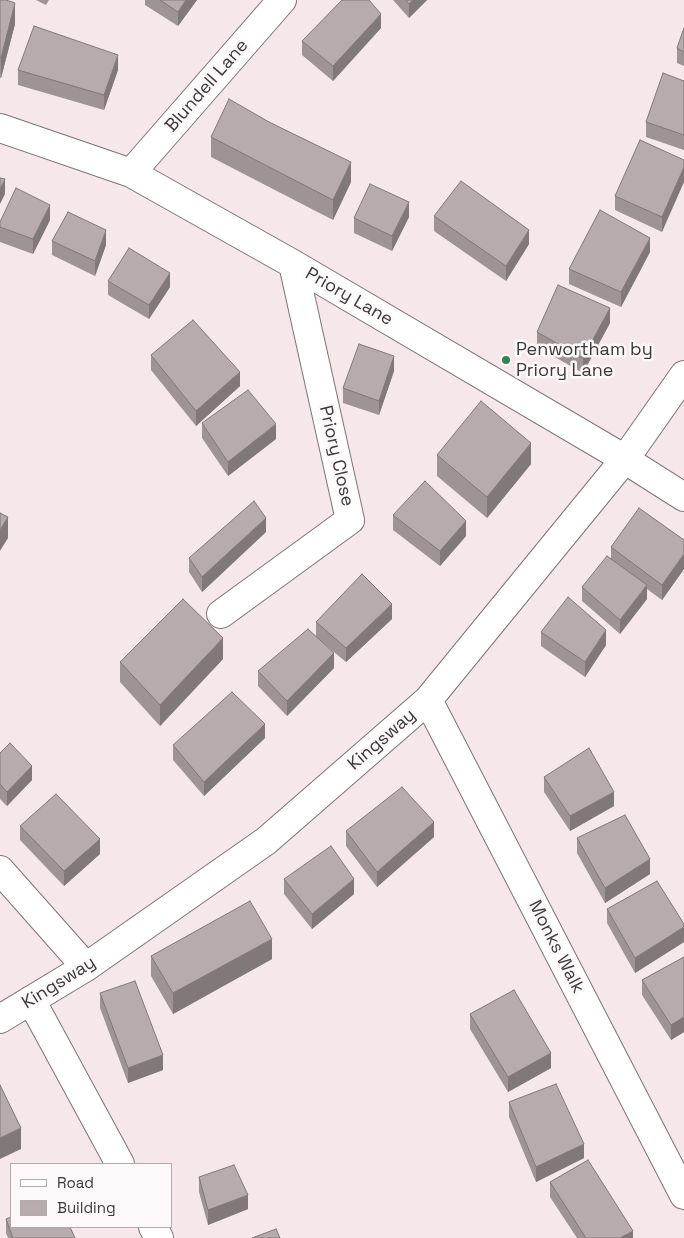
<!DOCTYPE html>
<style>
body{margin:0}
#map{position:relative;width:684px;height:1238px;overflow:hidden;background:#f6e8ea;font-family:"Space Grotesk",sans-serif}
canvas{display:block}
.legend{position:absolute;left:10px;top:1163px;width:162px;height:65px;box-sizing:border-box;background:#fdf8f9;border:1px solid #b0abac;margin:0;padding:6px 9px;list-style:none;font-size:15px;color:#3d3839}
.legend li{display:flex;align-items:center;gap:10px;height:25px}
.legend b{width:25px;border:1px solid #b0abac}
</style>
<div id="map">
<canvas width="684" height="1238"></canvas>
<ul class="legend">
<li><b style="height:6px;background:#fff"></b>Road</li>
<li><b style="height:14px;background:#b8abad"></b>Building</li>
</ul>
</div>
<script>
const g = document.querySelector('canvas').getContext('2d');
g.lineJoin = 'round';
const poly = rows => new Path2D(rows.map(r => 'M' + r).join(''));
function strokePath(path, color, width, dash) { g.strokeStyle = color; g.lineWidth = width; g.lineCap = dash ? 'butt' : 'round'; g.setLineDash(dash || []); g.stroke(path); }
function fillPath(path, color) { g.fillStyle = color; g.fill(path, 'evenodd'); }
function label(font, color, halo, rows, align = 'center') {
  g.font = font + ' "Space Grotesk",sans-serif'; g.lineWidth = 5; g.setLineDash([]); g.textBaseline = 'middle'; g.strokeStyle = halo; g.fillStyle = color; for (const [text, x, y, turn = 0] of rows) {
    g.save(); g.translate(x, y); g.rotate((+turn || 0) * Math.PI / 180); g.textAlign = isNaN(turn) ? turn : align; if (halo) g.strokeText(text, 0, 0); g.fillText(text, 0, 0); g.restore();
  }
}
const minor = poly([
 [0,128,131,173,293,264,613,452,684,497],
 [131,173,282,0],
 [221,614,350,520,293,264],
 [428,700,684,1195],
 [0,870,86,967],
 [31,1000,120,1164],
 [0,1019,86,967,266,841,428,700,625,459,684,375],
 [153,1227,159,1238]
]);
strokePath(minor, '#7f7375', 30);
strokePath(minor, '#fff', 28);
fillPath(poly([
 [0,0,15,24,1,78,0,78],
 [36,0,49,0,46,5],
 [145,0,197,0,178,26,145,5],
 [393,0,427,0,409,18],
 [381,28,333,81,302,55,302,41],
 [684,28,684,66,677,63,677,48],
 [18,70,118,70,104,110,18,85],
 [684,81,684,150,646,137,646,122],
 [211,137,351,182,333,220,211,157],
 [684,160,662,232,615,210,615,196],
 [434,216,529,244,506,281,434,231],
 [409,217,392,251,354,233,354,218],
 [50,220,33,254,0,242,0,222],
 [52,241,106,245,95,276,52,255],
 [650,252,621,307,569,284,569,269],
 [108,281,170,287,149,319,108,295],
 [610,323,583,373,537,347,537,332],
 [151,355,240,386,196,426,151,370],
 [394,371,379,415,343,403,343,388],
 [202,423,276,439,228,476,202,438],
 [437,455,531,464,487,518,437,476],
 [393,515,466,536,440,566,393,530],
 [266,532,202,592,189,572,189,558],
 [684,540,684,569,662,600,647,589,647,599,620,634,582,601,582,587,611,558,611,547],
 [392,619,346,662,318,639,334,668,287,716,258,686,258,671,316,636,316,622],
 [541,632,606,645,585,677,541,646],
 [223,659,160,726,120,682,120,662],
 [265,738,204,796,173,760,173,745],
 [0,753,32,780,7,806,0,799],
 [544,777,614,806,570,831,544,792],
 [20,826,100,854,64,886,20,840],
 [346,831,434,837,377,887,346,846],
 [577,838,650,874,605,903,577,853],
 [284,879,354,894,312,929,284,894],
 [607,909,684,924,684,942,635,973,607,923],
 [151,956,272,959,173,1014,151,976],
 [684,957,684,1032,671,1040,642,995,642,980],
 [100,993,163,1070,128,1083,100,1008],
 [470,1014,551,1068,508,1092,470,1029],
 [509,1102,584,1158,536,1182,509,1117],
 [199,1177,248,1209,208,1225,199,1192],
 [550,1182,633,1238,577,1238,550,1197],
 [6,1219,75,1238,8,1238,6,1233]
]), '#9e9395');
fillPath(poly([
 [186,0,197,0,178,26,178,12],
 [413,0,427,0,409,18,409,4],
 [15,3,15,24,1,78,1,58],
 [381,14,381,28,333,81,333,66],
 [118,55,118,70,104,110,104,95],
 [351,162,351,182,333,220,333,200],
 [684,167,684,182,662,232,662,217],
 [5,179,5,194,0,204,0,190],
 [409,202,409,217,392,251,392,236],
 [50,205,50,220,33,254,33,239],
 [106,230,106,245,95,276,95,261],
 [529,230,529,244,506,281,506,266],
 [650,238,650,252,621,307,621,292],
 [170,273,170,287,149,319,149,305],
 [610,308,610,323,583,373,583,358],
 [394,356,394,371,379,415,379,401],
 [240,372,240,386,196,426,196,411],
 [276,424,276,439,228,476,228,462],
 [531,443,531,464,487,518,487,497],
 [8,517,8,538,0,551,0,530],
 [266,518,266,532,202,592,202,577],
 [466,521,466,536,440,566,440,551],
 [684,554,684,569,662,600,662,585],
 [647,585,647,599,620,634,620,620],
 [392,604,392,619,346,662,346,648],
 [606,630,606,645,585,677,585,662],
 [223,638,223,659,160,726,160,705],
 [334,653,334,668,287,716,287,701],
 [265,724,265,738,204,796,204,782],
 [32,766,32,780,7,806,7,792],
 [614,792,614,806,570,831,570,816],
 [434,822,434,837,377,887,377,872],
 [100,839,100,854,64,886,64,871],
 [650,859,650,874,605,903,605,888],
 [354,879,354,894,312,929,312,914],
 [684,927,684,942,635,973,635,958],
 [272,939,272,959,173,1014,173,993],
 [684,1017,684,1032,671,1040,671,1025],
 [551,1053,551,1068,508,1092,508,1077],
 [163,1055,163,1070,128,1083,128,1068],
 [21,1128,21,1149,0,1159,0,1138],
 [584,1144,584,1158,536,1182,536,1167],
 [248,1195,248,1209,208,1225,208,1210],
 [633,1231,633,1238,620,1238]
]), '#817879');
const building = poly([
 [0,0,6,0,15,3,1,58,0,57,0,0],
 [160,0,186,0,178,12,160,0],
 [342,0,369,0,381,14,333,66,302,41,342,0],
 [406,0,413,0,409,4,406,0],
 [34,26,118,55,104,95,18,70,34,26],
 [684,28,684,52,677,48,684,28],
 [663,73,684,81,684,135,646,122,663,73],
 [229,99,269,122,351,162,333,200,211,137,229,99],
 [640,140,684,160,684,167,662,217,615,196,640,140],
 [0,178,5,179,0,190,0,178],
 [461,181,529,230,506,266,434,216,461,181],
 [370,184,409,202,392,236,354,218,370,184],
 [16,188,50,205,33,239,0,227,0,222,16,188],
 [600,210,650,238,621,292,569,269,600,210],
 [68,212,106,230,95,261,52,241,68,212],
 [129,248,170,273,149,305,108,281,129,248],
 [558,285,610,308,583,358,537,332,558,285],
 [193,320,240,372,196,411,151,355,193,320],
 [359,344,394,356,379,401,343,388,359,344],
 [248,390,276,424,228,462,202,423,248,390],
 [481,401,531,443,487,497,437,455,481,401],
 [425,481,466,521,440,551,393,515,425,481],
 [254,501,266,518,202,577,189,558,254,501],
 [639,508,684,540,684,554,662,585,611,547,639,508],
 [0,513,8,517,0,530,0,513],
 [607,556,647,585,620,620,582,587,607,556],
 [362,574,392,604,346,648,316,622,362,574],
 [568,597,606,630,585,662,541,632,568,597],
 [183,599,223,638,160,705,120,662,183,599],
 [308,629,334,653,287,701,258,671,308,629],
 [232,692,265,724,204,782,173,745,232,692],
 [10,743,32,766,7,792,0,784,0,753,10,743],
 [589,748,614,792,570,816,544,777,589,748],
 [402,787,434,822,377,872,346,831,402,787],
 [56,794,100,839,64,871,20,826,56,794],
 [625,815,650,859,605,888,577,838,625,815],
 [331,846,354,879,312,914,284,879,331,846],
 [657,881,684,924,684,927,635,958,607,909,657,881],
 [250,901,272,939,173,993,151,956,250,901],
 [684,957,684,1017,671,1025,642,980,684,957],
 [135,981,163,1055,128,1068,100,993,135,981],
 [514,990,551,1053,508,1077,470,1014,514,990],
 [556,1084,584,1144,536,1167,509,1102,556,1084],
 [0,1085,21,1128,0,1138,0,1085],
 [588,1160,633,1231,620,1238,586,1238,550,1182,588,1160],
 [234,1165,248,1195,208,1210,199,1177,234,1165],
 [11,1217,11,1227,70,1227,75,1238,13,1238,6,1219,11,1217],
 [276,1229,280,1238,252,1238,276,1229]
]);
fillPath(building, '#b8abad');
strokePath(building, '#817879', 1);
for (const [x, y, r, color] of [
 [506,360,5,"#2f8356"]
]) { const dot = new Path2D(); dot.arc(x, y, r, 0, 2 * Math.PI); g.fillStyle = color; g.fill(dot); strokePath(dot, '#fdf8f9', 2); }
label('18px', '#3d3839', '#fdf8f9', [
 ["Blundell Lane",207,86,-49],
 ["Priory Lane",349,297,30],
 ["Priory Close",336,456,77],
 ["Kingsway",382,740,-41],
 ["Monks Walk",556,947,63],
 ["Kingsway",59,983,-32]
]);
label('18px', '#3d3839', '#fdf8f9', [
 ["Penwortham by",516,350],
 ["Priory Lane",516,371]
], 'left');
</script>
